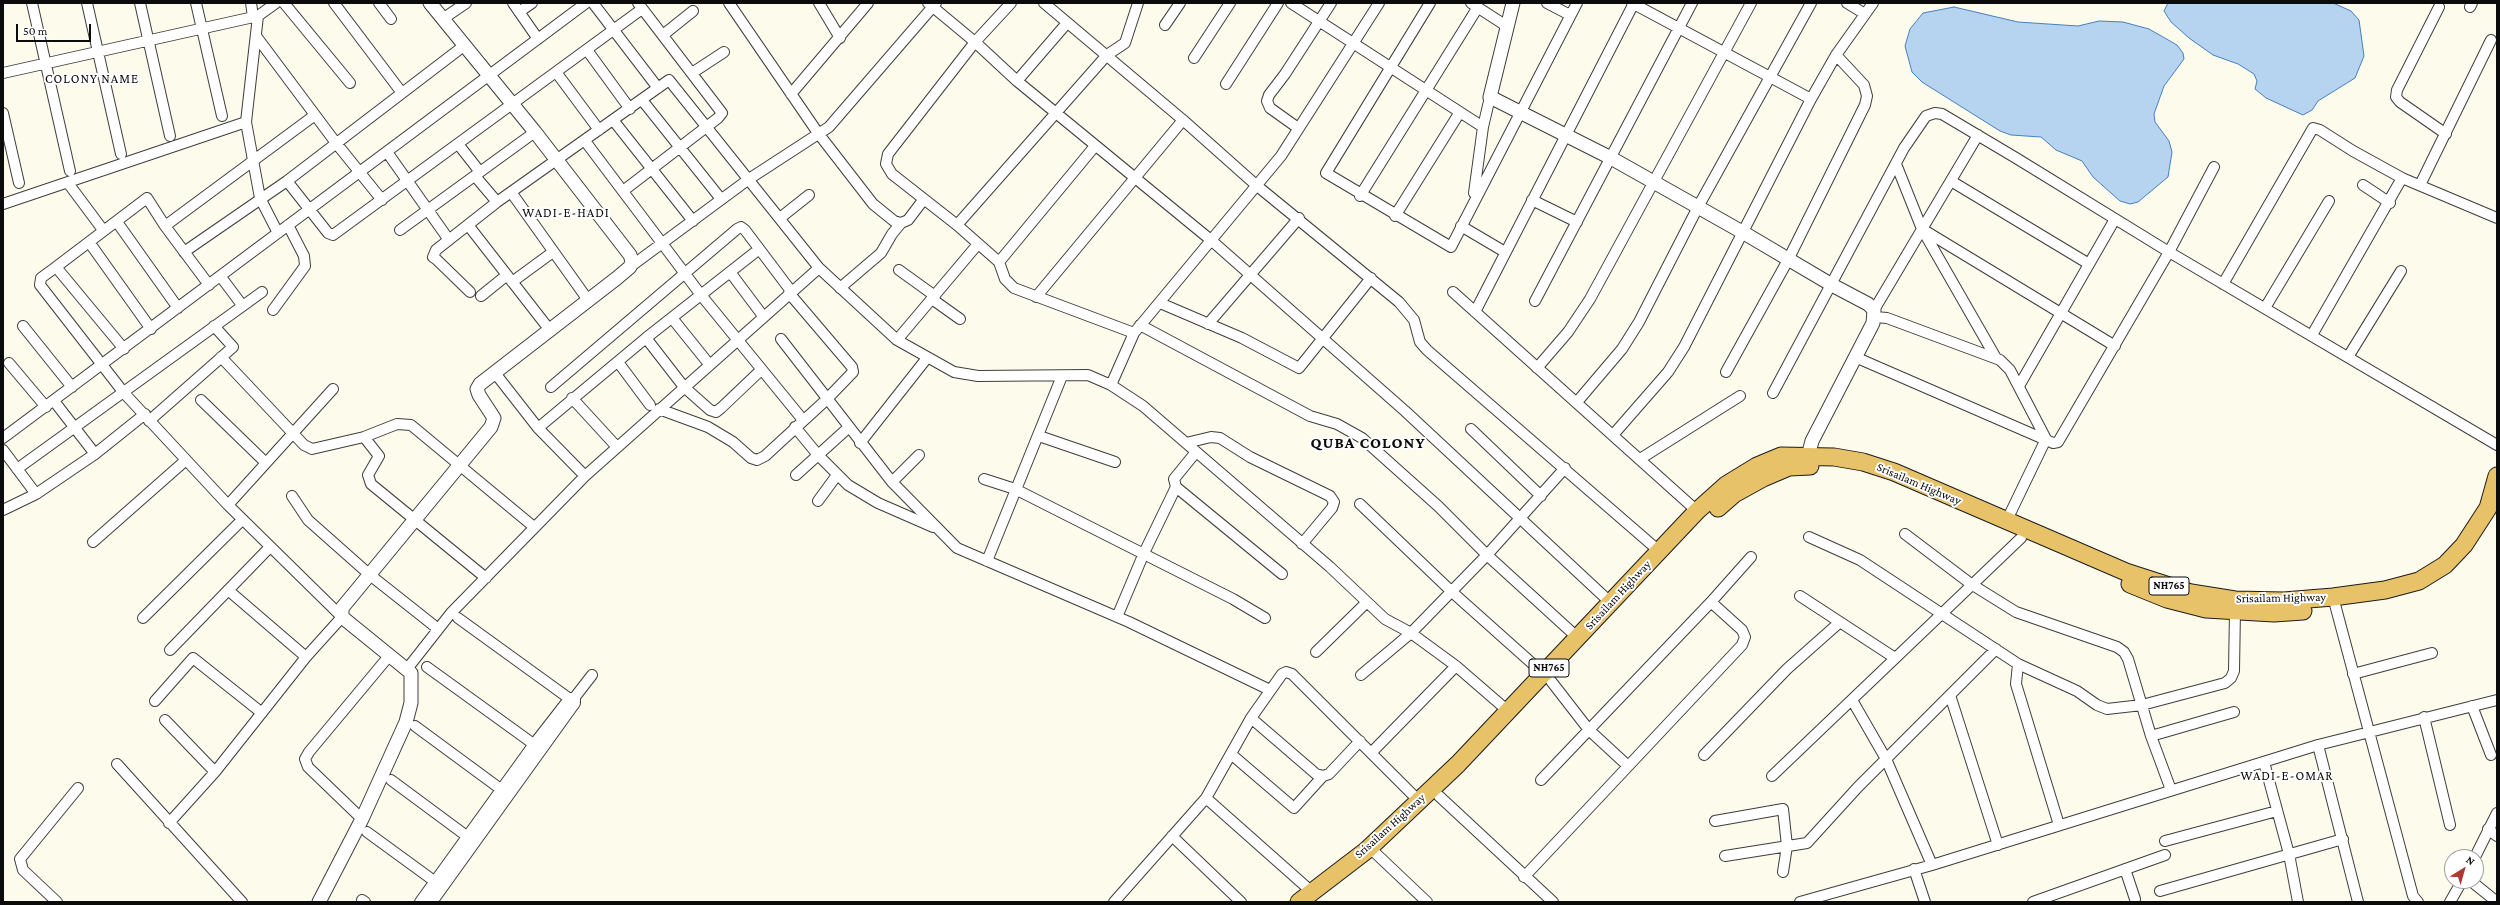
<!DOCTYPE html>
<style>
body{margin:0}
#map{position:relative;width:2500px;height:905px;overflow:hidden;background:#fdfbec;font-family:"Crimson Pro",serif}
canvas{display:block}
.frame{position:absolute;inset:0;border:4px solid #0b0b0b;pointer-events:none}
.north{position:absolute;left:2444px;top:849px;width:40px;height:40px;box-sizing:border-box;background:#fff;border:1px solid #9d9d9d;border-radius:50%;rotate:37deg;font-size:11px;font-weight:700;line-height:16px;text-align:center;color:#0b0b0b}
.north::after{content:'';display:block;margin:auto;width:14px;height:18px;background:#ac3a33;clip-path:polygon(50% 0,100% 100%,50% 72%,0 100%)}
.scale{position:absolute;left:16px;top:24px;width:75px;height:18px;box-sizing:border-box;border:2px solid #0b0b0b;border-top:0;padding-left:5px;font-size:12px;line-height:14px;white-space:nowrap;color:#0b0b0b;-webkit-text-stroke:3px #fff;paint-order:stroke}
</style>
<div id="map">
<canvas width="2500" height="905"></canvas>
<div class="frame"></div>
<div class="north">N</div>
<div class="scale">50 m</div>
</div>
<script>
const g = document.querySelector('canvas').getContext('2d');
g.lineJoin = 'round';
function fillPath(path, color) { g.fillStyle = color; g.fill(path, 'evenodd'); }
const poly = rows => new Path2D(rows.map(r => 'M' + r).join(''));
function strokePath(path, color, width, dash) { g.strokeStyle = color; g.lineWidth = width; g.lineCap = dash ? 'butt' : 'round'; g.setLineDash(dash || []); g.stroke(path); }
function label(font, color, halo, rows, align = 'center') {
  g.font = font + ' "Crimson Pro",serif'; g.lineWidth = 4; g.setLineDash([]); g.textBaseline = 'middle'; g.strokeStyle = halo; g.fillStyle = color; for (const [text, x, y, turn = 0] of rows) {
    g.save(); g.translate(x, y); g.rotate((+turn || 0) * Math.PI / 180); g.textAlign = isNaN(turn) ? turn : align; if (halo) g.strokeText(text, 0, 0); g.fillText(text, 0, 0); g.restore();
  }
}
const water = poly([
 [2168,3,2333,3,2351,11,2359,20,2364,56,2355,78,2318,101,2312,110,2303,115,2266,98,2255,89,2257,81,2254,74,2238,64,2213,55,2189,38,2171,22,2164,11,2168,3],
 [1954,7,2018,22,2078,26,2099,21,2123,22,2149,29,2177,45,2183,53,2184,59,2164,86,2154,114,2155,122,2169,141,2172,152,2168,177,2138,202,2130,204,2120,201,2093,177,2082,161,2056,150,2041,137,2011,135,2000,131,1922,82,1912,72,1905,46,1910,29,1923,13,1954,7]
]);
fillPath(water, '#b6d3ef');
strokePath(water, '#4580be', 1);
const minor = poly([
 [32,3,70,171],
 [87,3,121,154],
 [140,3,170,136],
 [196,3,222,116],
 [251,3,253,17],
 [276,3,258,16,246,122,260,198,278,233],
 [284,3,350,83],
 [334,3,402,93],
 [379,3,391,19],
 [513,3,538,39],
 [593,3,658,88],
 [729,3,818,133,873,204,894,221,901,223,908,220,924,199],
 [819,3,840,38],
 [928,3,975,42,1017,81],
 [1011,3,975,42,888,154,886,164,892,174,957,225,999,262,1005,279,1014,288,1134,333],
 [1044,3,1183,120,1256,185,1399,302,1414,320,1420,342,1427,350,1659,551],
 [1291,3,1483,127],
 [1430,3,1326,173,1451,247,1577,3],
 [1471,3,1508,27],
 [1547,3,1570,15],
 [1632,3,1811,99],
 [1847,3,1865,14],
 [2439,7,2397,90,2396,97,2400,102,2446,134],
 [2470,7,2472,3],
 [519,12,532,3],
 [444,18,466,3],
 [1067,23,1017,81,1212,241,1405,411,1611,603],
 [1165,25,1180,3],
 [663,35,693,11],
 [256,36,336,143,382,200],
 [587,50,630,109],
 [1194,58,1230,3],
 [556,72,599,130],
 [3,73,258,16],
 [692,73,724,52],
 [1226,84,1278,3],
 [791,94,868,3],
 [642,100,721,199],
 [3,113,19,183],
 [613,120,693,221],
 [1298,128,1270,108,1267,101,1269,95,1285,74,1331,3],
 [585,141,701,295,803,420],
 [458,144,480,172],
 [387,152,449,240],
 [1896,164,1922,229,1996,358],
 [475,176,497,202],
 [287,181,328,233,333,235,642,9],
 [1951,181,2089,264],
 [68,183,103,230],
 [2363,185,2390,203],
 [2420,185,2491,40],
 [623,191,718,118,722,113,638,3],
 [511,192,588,300],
 [1474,193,1483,127,1490,97],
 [1360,196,1478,7],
 [1532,200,1577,222],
 [3,204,246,122],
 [1395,216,1460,112],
 [780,218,809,195],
 [117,222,178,308],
 [468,225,549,329],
 [957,225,1107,55,1125,43,1138,3],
 [165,226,315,115],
 [1461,226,1505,252],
 [1922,229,2115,346],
 [400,230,535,132],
 [89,242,151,329],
 [184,252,287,181,465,45],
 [999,262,1095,146],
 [56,267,41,278,40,285,124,393,228,505,342,617,306,657,215,772,169,823],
 [630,267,749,179,829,127,936,3],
 [899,270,935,296],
 [730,272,763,316],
 [221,277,242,305],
 [512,282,553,252],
 [2223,284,2313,128,2320,130,2353,151,2402,178],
 [840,288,881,253,892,234,901,223],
 [470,292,436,259,433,257,436,250,497,202,669,80,819,268,897,340,954,372,978,376,1088,375,1111,385,1143,406,1330,567,1385,619,1411,633,1456,666,1508,711],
 [1453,292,1697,511],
 [481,296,507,275],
 [1036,297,1183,120],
 [932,299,960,319],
 [1535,301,1692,3],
 [1160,303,1242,338,1299,368,1371,278],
 [2265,308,2329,201],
 [273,310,305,266,304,256,288,225],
 [1874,310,1978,135],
 [1475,312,1634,3],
 [1875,317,1887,318,2000,360,2010,370,2046,439,2006,522],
 [672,318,709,364],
 [1208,324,1299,218],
 [1140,325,1310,416,1337,424,1362,438,1438,506,1487,555,1578,638],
 [23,326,72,387],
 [2312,335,2402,178,2497,218],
 [646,338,684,387,710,410,716,412,721,408,761,370],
 [781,339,892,482,957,548,1129,622,1270,690],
 [897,340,978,244],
 [124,349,56,267,147,198,165,226,209,285],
 [221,357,304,445,312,449,364,437,397,424,411,425,534,527],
 [1855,357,2053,443,2058,442,2169,252,2214,167],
 [2348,357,2401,271],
 [618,362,650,405],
 [9,363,46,407],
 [1537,368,1568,332,1590,299,1751,3],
 [1726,372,1788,260,1865,105,1867,96,1864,85,1836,55],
 [495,373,538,428,585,476],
 [1111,385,1134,333,1281,156,1379,3],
 [2019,386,2115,219],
 [551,387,737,229,741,227,745,230,791,291],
 [1773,393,1904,148,1926,116,1935,113,1942,114,2016,158,2169,252,2497,445],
 [572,398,617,447],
 [201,400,266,463],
 [54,401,95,454],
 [1577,402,1622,349,1639,322,1698,207,1811,3],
 [659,409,708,427,733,442,751,458,757,460,765,456,826,400,853,372,852,367,789,293],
 [149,421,233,347,214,326],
 [795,427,818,455,848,485,878,503,933,527],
 [538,428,646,338,758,250],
 [1471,429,1541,496],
 [1613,435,1668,372,1684,347,1811,99,1836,55,1873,3],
 [1039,436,1115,462],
 [364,437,379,456,368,475,371,484,486,578],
 [3,438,586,3],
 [860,443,927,358],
 [1186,443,1211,437,1220,438,1250,457,1330,496,1334,502,1332,508,1302,544],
 [3,450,36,494],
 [1196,452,1174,479,1176,487,1282,574],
 [1640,459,1740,396],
 [17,469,262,292],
 [796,475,848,428],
 [984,479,1015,489,1233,599,1265,618],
 [892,482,919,455],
 [292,496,308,520,370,575,437,628],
 [818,501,837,475],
 [1360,504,1451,591,1544,674],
 [228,505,333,389],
 [3,510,36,494,95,454,145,414],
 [1905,534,1971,584,2016,612,2117,647,2124,652,2128,659,2151,736,2171,790],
 [1809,537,1860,560,2018,664,2077,691,2097,705,2107,709,2142,705,2225,683,2231,678,2234,671,2235,610],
 [93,542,186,460],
 [987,561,1062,376],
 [228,590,306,657],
 [1800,596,1895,658],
 [2333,597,2413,896,2418,902],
 [1117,617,1144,553,1176,487],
 [143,618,242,520],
 [458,618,574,702],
 [170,650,270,547],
 [1316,652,1366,603],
 [2018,664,2016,684,2059,825],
 [427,667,539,748],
 [407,669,451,613,585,476,819,268],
 [2353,674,2432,653],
 [1361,675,1411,633,1487,555,1565,468],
 [1551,681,1589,730,1628,766],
 [1950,695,1998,845],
 [1852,700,1886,759,1932,865],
 [155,701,193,658,262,713],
 [2472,706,2491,755],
 [2424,717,2450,825],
 [1251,718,1316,774,1323,776,1329,774,1360,741],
 [165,720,215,772],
 [415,726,506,793],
 [2151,736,2234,712],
 [2318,745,2358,902],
 [1372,752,1456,666],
 [1231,754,1294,808,1323,776],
 [1704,755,1787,669,1840,622],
 [2264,762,2289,854,2298,902],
 [117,764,242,902],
 [1772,776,2021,538],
 [391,780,472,840],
 [1541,780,1711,602,1751,557],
 [1439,796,1553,902],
 [1206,798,1312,892],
 [362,819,308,767,305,759,309,752,389,656],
 [1715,821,1783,809,1787,846,1783,872],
 [2488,829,2497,836],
 [367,832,441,886],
 [1172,836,1241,902],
 [2165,841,2277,811],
 [1369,847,1427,902],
 [1725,856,1807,843,1858,787,1996,649],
 [2475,857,2497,813],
 [1914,869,1925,902],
 [2125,869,2135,899],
 [1524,877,1742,645,1745,637,1742,630,1711,602],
 [2471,881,2497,902],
 [2160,891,2343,839],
 [362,900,365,902],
 [57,902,23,870,20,859,78,788],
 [420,902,534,744,569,699,575,697,592,675],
 [432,902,575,703,575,697],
 [1114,902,1206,798,1251,718,1282,674,1286,672,1292,674,1419,801],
 [1800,902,1932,865,2318,745,2497,700],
 [2033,902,2165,855],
 [2450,902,2462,881]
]);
const tertiary = poly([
 [1513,3,1490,97,1611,158,1744,233,1832,285,1868,304,1874,310,1873,323,1812,441,1806,464],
 [319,902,362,819,406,722,411,703,411,673,342,617,342,608,491,427,494,418,479,395,477,389,480,384,617,278,630,267,632,261,630,255,535,132,430,3]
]);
const trunk = poly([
 [1718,508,1734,494,1763,478,1789,467,1810,466],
 [2130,584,2167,599,2206,609,2274,613,2303,611],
 [1299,902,1367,850,1458,764,1697,511,1726,485,1757,466,1781,456,1834,457,1863,462,1894,472,2126,572,2191,593,2235,600,2284,601,2333,597,2385,590,2419,581,2445,565,2464,545,2488,508,2497,476]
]);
strokePath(minor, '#3e3e3e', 12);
strokePath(tertiary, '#3e3e3e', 15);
strokePath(trunk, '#1c1c1c', 19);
strokePath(minor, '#fff', 10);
strokePath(tertiary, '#fff', 13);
strokePath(trunk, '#e7c268', 17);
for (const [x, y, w] of [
 [2169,586,40],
 [1549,668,40]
]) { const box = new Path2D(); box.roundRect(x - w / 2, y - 9, w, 18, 3); g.fillStyle = '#fff'; g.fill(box); strokePath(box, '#0b0b0b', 1); }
label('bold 11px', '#0b0b0b', null, [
 ["NH765",2169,586],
 ["NH765",1549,668]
]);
label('12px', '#0b0b0b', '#fff', [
 ["Srisailam Highway",1919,484,23],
 ["Srisailam Highway",1618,595,-47],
 ["Srisailam Highway",2281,598,-1],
 ["Srisailam Highway",1390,826,-42]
]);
g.letterSpacing = '1px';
label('13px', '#0b0b0b', '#fff', [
 ["COLONY NAME",92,79],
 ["WADI-E-HADI",566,213],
 ["WADI-E-OMAR",2287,776]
]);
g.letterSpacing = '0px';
g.letterSpacing = '1px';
label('bold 16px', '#0b0b0b', '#fff', [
 ["QUBA COLONY",1368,443]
]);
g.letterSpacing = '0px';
</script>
